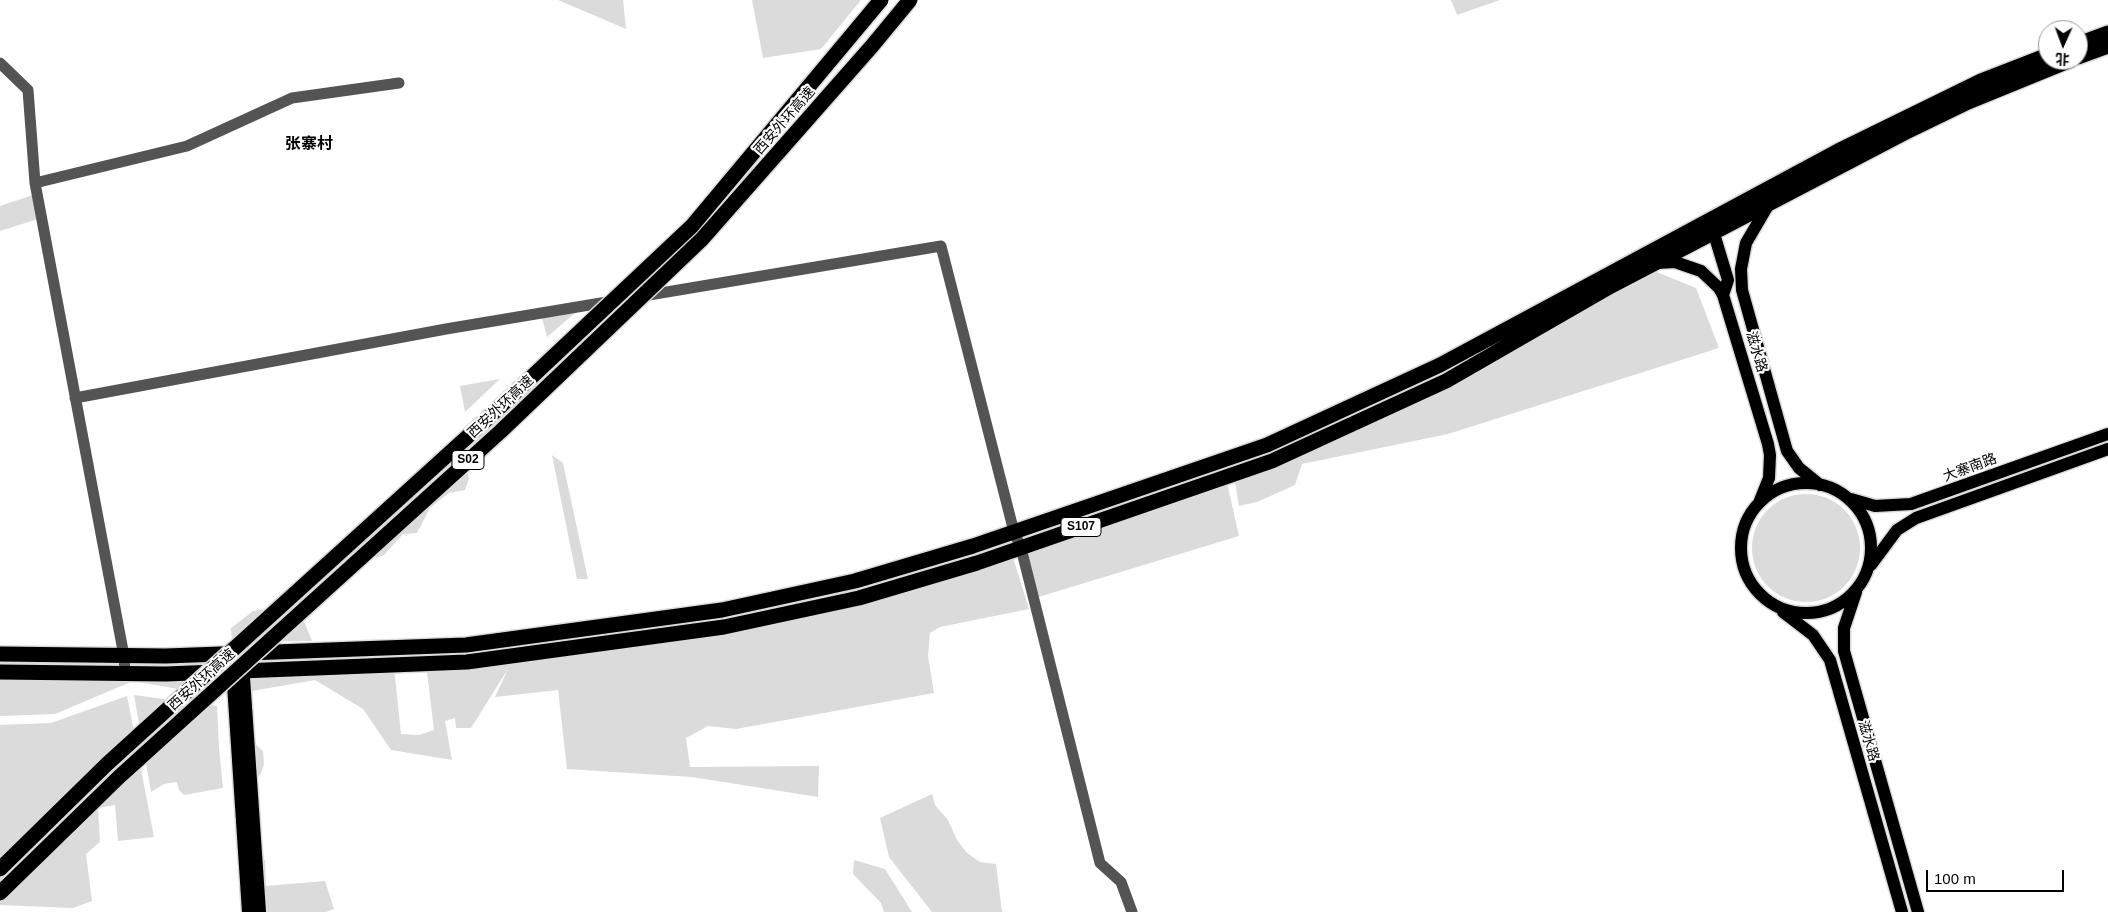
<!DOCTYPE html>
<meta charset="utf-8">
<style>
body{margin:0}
#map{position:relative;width:2108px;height:912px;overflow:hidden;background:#fff;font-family:Helvetica,"Noto Sans SC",sans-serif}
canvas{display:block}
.north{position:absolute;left:2038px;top:20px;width:50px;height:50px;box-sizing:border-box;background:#fff;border:1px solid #999;border-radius:50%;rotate:182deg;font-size:14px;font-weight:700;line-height:20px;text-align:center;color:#000}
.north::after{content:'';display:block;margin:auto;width:18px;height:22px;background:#000;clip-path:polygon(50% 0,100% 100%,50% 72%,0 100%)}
.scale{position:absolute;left:1926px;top:870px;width:138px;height:22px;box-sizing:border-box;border:2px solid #000;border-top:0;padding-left:6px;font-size:15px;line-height:18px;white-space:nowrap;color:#000;-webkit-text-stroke:4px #fff;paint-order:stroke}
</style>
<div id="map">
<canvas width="2108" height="912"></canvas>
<div class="north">北</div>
<div class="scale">100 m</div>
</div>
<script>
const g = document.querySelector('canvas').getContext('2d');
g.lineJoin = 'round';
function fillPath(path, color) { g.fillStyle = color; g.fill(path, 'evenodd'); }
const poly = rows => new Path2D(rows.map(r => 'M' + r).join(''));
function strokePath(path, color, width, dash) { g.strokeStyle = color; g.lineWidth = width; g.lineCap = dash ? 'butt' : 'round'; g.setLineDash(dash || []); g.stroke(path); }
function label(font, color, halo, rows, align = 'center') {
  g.font = font + ' Helvetica,"Noto Sans SC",sans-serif'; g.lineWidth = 4.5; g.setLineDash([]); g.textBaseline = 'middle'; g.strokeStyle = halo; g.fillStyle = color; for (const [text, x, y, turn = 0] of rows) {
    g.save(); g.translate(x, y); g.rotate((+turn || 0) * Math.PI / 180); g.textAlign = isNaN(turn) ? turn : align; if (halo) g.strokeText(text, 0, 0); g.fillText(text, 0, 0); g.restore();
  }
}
fillPath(poly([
 [558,0,623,0,626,29],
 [752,0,861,0,821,49,763,58],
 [1451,0,1500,0,1457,15],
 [33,195,38,219,0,231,0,206],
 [1654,271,1696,288,1719,348,1448,434,1302,464,1295,485,1257,502,1239,506,1234,475,1393,408],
 [576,312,547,337,542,318],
 [500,379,465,412,460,386],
 [552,455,563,463,588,579,577,579],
 [467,468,469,479,465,490,449,493,430,508,417,533,403,534,384,555,376,558,374,555],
 [1226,478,1239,536,1032,599,1021,550],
 '1752 548a54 54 0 1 1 108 0a54 54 0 1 1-108 0Z',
 [1012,554,1029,609,940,627,930,633,928,656,934,693,736,729,708,726,686,738,690,767,819,766,818,797,692,777,567,769,558,690,495,697,508,669,471,728,456,728,455,718,445,721,452,760,391,750,363,709,315,680,235,694,259,672,394,667,401,734,419,735,434,730,426,664,722,625],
 [297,604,312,641,232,642,231,628,253,611],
 [0,669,194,673,218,696,133,681,55,714,0,716],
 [134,695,217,706,219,748,223,788,184,795,179,790,177,782,164,784,151,792],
 [127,696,154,837,118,841,115,805,98,808,100,842,86,854,92,901,73,908,0,905,0,725,51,723],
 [238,740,254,743,263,751,264,764,261,773,255,781,260,805,245,807],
 [932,794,935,805,948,820,957,840,967,853,980,862,996,864,1002,912,932,912,889,857,880,818],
 [262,858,265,860,266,886,325,881,334,909,326,912,251,912],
 [854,860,885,869,912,912,884,912,881,903,853,874]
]), '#dbdbdb');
const major = poly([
 [1770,202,1746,243,1741,269,1742,290,1787,451,1799,468,1820,485],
 [1711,224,1728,280,1723,295],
 [1657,263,1675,262,1701,271,1719,288,1723,295,1768,444,1770,455,1769,478,1759,503],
 '1741 548a65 65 0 1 1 130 0a65 65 0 1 1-130 0Z',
 [1851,499,1875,506,1911,504,2108,434],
 [1871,565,1897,530,1916,518,2108,449],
 [1856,592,1844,628,1844,651,1918,912],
 [1783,612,1813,635,1830,660,1902,912],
 [231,654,248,912],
 [243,663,260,912]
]);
const highway = poly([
 [2078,44,2108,33],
 [2078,57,2108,46],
 [0,654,166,656,466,645,722,610,855,581,973,546,1267,445,1440,365,1838,151,1981,81,2048,55],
 [0,672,166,674,467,662,724,627,859,598,977,563,1272,461,1446,381,1611,286,1904,133,1968,102,2071,60]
]);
strokePath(major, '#dbdbdb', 15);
strokePath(highway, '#dbdbdb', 18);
strokePath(poly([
 [0,63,28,90,35,183,124,656,125,673],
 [35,183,187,146,292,98,399,83],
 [75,398,446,329,941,246,1014,532,1021,548,1100,863,1121,882,1132,912]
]), '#545454', 11);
strokePath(major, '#000', 12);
strokePath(highway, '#000', 15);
const highwayBridge = poly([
 [0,869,107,764,487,419,692,226,881,0],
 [0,893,119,777,501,431,702,239,872,46,910,0]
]);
strokePath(highwayBridge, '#dbdbdb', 18, []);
strokePath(highwayBridge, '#000', 15);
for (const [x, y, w] of [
 [468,460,32],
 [1081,527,40]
]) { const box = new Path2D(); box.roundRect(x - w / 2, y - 9.5, w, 19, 4); g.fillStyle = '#fff'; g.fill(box); strokePath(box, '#000', 1); }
label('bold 12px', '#000', null, [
 ["S02",468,460],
 ["S107",1081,527]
]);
label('14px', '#000', '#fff', [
 ["西安外环高速",785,121,-49],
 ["滋水路",1756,352,73],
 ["西安外环高速",501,407,-43],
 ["大寨南路",1970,468,-20],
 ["西安外环高速",202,680,-42],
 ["滋水路",1868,741,74]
]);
label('bold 16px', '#000', '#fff', [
 ["张寨村",309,145]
]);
</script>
